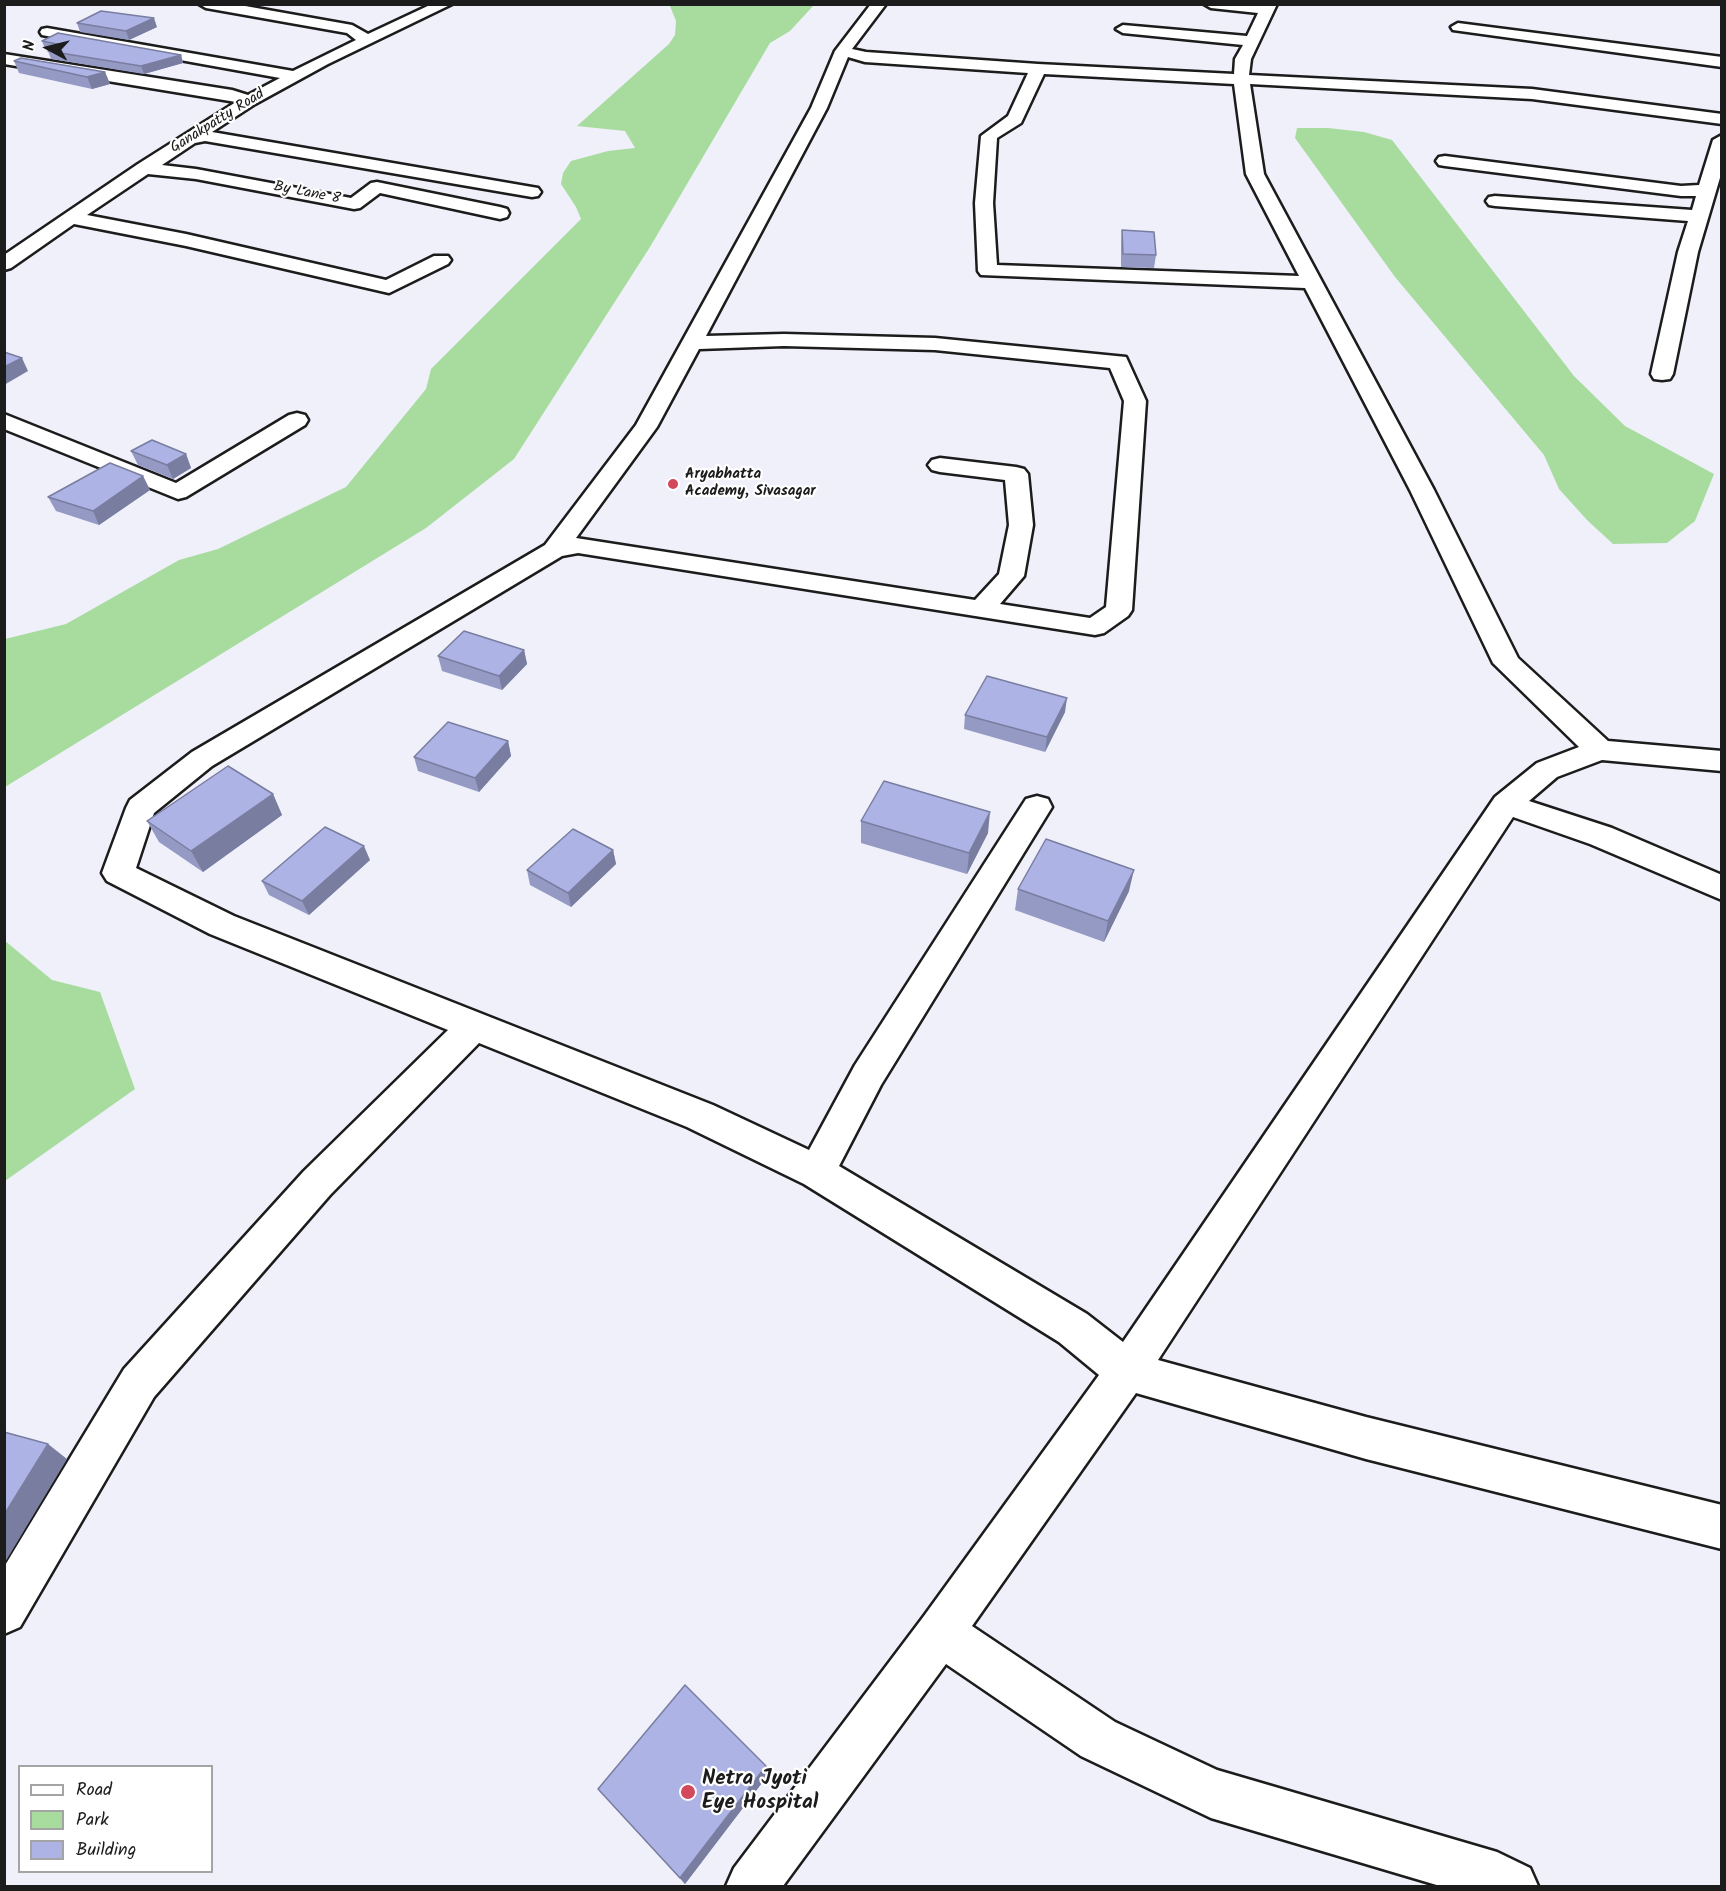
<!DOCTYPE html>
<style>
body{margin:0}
#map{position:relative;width:1726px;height:1891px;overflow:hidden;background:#eff0fa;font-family:Kalam,sans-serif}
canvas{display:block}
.frame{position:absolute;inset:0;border:6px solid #1c1c1c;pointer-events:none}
.legend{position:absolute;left:18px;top:1765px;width:195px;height:108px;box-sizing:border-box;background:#fff;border:2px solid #a4a4a4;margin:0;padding:8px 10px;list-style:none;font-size:18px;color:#1c1c1c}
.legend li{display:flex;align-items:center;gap:12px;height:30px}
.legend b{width:30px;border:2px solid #a4a4a4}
.north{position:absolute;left:18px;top:18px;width:60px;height:60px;-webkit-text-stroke:4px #fff;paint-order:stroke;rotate:277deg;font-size:16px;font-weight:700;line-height:24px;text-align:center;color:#1c1c1c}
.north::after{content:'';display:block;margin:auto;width:21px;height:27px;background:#1c1c1c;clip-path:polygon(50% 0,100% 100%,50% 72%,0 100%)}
</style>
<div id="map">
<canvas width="1726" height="1891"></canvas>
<div class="frame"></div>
<ul class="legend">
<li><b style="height:8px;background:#fff"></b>Road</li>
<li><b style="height:16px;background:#a8dc9f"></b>Park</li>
<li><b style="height:16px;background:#adb3e4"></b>Building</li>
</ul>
<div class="north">N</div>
</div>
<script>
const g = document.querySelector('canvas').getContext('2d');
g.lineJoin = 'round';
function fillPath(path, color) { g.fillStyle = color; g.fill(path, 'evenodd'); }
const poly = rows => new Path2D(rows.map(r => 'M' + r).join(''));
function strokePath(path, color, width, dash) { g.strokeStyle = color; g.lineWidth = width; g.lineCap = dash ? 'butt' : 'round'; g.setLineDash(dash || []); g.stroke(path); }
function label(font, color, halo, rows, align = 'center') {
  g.font = font + ' Kalam,sans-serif'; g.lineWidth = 4.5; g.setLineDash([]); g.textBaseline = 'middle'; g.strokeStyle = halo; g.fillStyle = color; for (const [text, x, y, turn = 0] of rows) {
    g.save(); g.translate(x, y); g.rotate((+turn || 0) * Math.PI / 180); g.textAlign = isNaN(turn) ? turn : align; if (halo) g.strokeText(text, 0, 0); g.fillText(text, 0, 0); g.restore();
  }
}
fillPath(poly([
 [676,4,814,5,790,31,770,43,650,247,514,459,426,528,5,787,5,639,66,624,179,560,218,549,346,487,426,389,431,369,581,219,576,207,561,184,563,173,571,161,608,151,635,148,625,131,577,126,669,44,675,35,676,21,670,6],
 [1297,128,1328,128,1364,132,1392,140,1574,376,1625,426,1714,474,1695,521,1667,543,1613,544,1587,520,1559,489,1544,455,1395,277,1295,138],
 [4,940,52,980,100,992,135,1089,5,1181]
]), '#a8dc9f');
const minor = poly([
 [199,4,234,4,352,25,368,34,432,4,452,4,328,64,255,104,212,132,532,187,538,188,541,192,538,196,532,197,205,141,195,143,162,165,196,169,351,198,371,183,377,182,500,207,507,209,509,213,507,217,500,219,380,193,360,208,354,209,196,179,148,174,87,215,186,234,386,280,434,256,448,256,451,260,448,264,389,293,186,246,74,224,11,268,4,270,4,255,138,164,236,102,4,64,4,54,232,90,248,95,280,78,47,36,42,35,40,32,42,29,47,28,293,71,356,40,347,33,206,8,199,4],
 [871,4,886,4,852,49,866,52,1038,64,1234,74,1235,59,1243,45,1123,33,1116,29,1123,25,1247,36,1258,13,1211,8,1204,4,1277,4,1251,59,1249,75,1532,89,1722,114,1722,124,1532,99,1250,84,1264,174,1434,490,1518,658,1608,741,1722,751,1722,771,1602,760,1557,777,1529,801,1612,828,1722,875,1722,900,1590,844,1513,817,1158,1360,1366,1417,1722,1505,1722,1549,1366,1459,1136,1393,972,1626,1115,1722,1217,1770,1497,1852,1530,1868,1538,1886,1440,1886,1211,1818,1081,1756,946,1664,783,1886,726,1886,734,1868,924,1616,1099,1375,1059,1342,804,1184,687,1127,479,1043,330,1195,154,1397,20,1627,4,1634,4,1567,124,1369,304,1171,448,1030,210,934,107,881,102,873,126,808,130,800,192,752,545,545,636,425,811,108,835,51,871,4],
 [848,57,865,62,1028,73,1008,116,981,136,975,203,978,271,981,275,1305,288,1410,490,1493,663,1579,747,1537,763,1495,797,1123,1342,1087,1314,839,1166,881,1085,1052,807,1048,799,1037,796,1026,799,855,1065,809,1150,713,1105,234,916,136,868,154,813,212,766,562,556,578,553,1095,635,1104,633,1128,616,1132,610,1146,401,1126,357,935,338,784,334,706,336,827,108,848,57],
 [1044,74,1234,84,1246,174,1299,276,997,265,993,203,997,138,1021,123,1044,74],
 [784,346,935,350,1110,368,1124,401,1106,607,1090,618,1000,604,1024,576,1033,525,1028,474,1024,469,1016,467,940,458,932,460,928,465,932,470,940,472,1005,480,1009,525,999,574,975,600,576,538,657,427,699,349,784,346],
 [1458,23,1722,57,1722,67,1453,30,1451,27,1458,23],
 [1722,135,1722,171,1698,252,1673,374,1670,379,1662,380,1654,379,1651,374,1678,252,1688,221,1495,206,1489,205,1486,201,1489,197,1495,196,1692,210,1696,196,1681,196,1445,166,1439,165,1436,161,1439,157,1445,156,1681,186,1699,185,1713,140,1722,135],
 [297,413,305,415,308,420,305,425,186,497,178,499,4,429,4,414,176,483,289,415,297,413]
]);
strokePath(minor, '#1c1c1c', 5);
fillPath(minor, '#fff');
fillPath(poly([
 [77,23,157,27,129,40,80,32],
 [42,41,181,55,183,63,144,74,51,59,48,51,51,50,45,49],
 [14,61,105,72,110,84,92,89,19,73],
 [1122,230,1156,255,1154,268,1121,267,1121,243],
 [131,451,186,454,191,468,173,479,138,465],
 [143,476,150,490,99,525,56,511,48,497],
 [524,650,527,664,502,690,442,671,438,656],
 [1065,712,1045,752,964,729,965,715],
 [508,741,511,756,479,792,418,771,414,757],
 [273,794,282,815,203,872,159,842,147,821],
 [861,821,988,833,967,874,861,843],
 [613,850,616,864,571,907,530,885,527,870],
 [370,860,309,915,269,895,262,881],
 [1018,889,1129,891,1104,942,1015,910],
 [766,1766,768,1775,685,1884,598,1789]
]), '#959ac4');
fillPath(poly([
 [154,18,157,27,129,40,126,31],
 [181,55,183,63,144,74,141,66],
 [105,72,110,84,92,89,87,77],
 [22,358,28,371,4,385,4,367],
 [186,454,191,468,173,479,167,465],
 [143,476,150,490,99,525,93,511],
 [524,650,527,664,502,690,499,676],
 [1067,698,1065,712,1045,752,1047,737],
 [508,741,511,756,479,792,475,778],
 [273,794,282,815,203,872,191,851],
 [990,812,988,833,967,874,969,853],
 [364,846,370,860,309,915,302,901],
 [613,850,616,864,571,907,568,893],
 [1134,870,1129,891,1104,942,1108,921],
 [48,1444,67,1459,4,1564,4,1515],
 [766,1766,768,1775,685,1884,680,1878]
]), '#797da0');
const building = poly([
 [101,11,154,18,126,31,77,23,101,11],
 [58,33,181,55,141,66,48,51,62,45,42,41,58,33],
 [21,58,105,72,87,77,14,61,21,58],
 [1122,230,1154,232,1156,255,1123,254,1122,230],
 [4,352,22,358,4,367,4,352],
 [152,440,186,454,167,465,131,451,152,440],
 [110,463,143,476,93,511,48,497,110,463],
 [464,631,524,650,499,676,438,656,464,631],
 [987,676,1067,698,1047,737,965,715,987,676],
 [448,722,508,741,475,778,414,757,448,722],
 [228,766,273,794,191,851,147,821,228,766],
 [884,781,990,812,969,853,861,821,884,781],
 [325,827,364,846,302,901,262,881,325,827],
 [573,829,613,850,568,893,527,870,573,829],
 [1046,839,1134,870,1108,921,1018,889,1046,839],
 [4,1432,48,1444,4,1515,4,1432],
 [685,1685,766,1766,680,1878,598,1789,685,1685]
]);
fillPath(building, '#adb3e4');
strokePath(building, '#797da0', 1.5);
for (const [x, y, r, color] of [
 [673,484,6,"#d1495b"],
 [688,1792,8,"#d1495b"]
]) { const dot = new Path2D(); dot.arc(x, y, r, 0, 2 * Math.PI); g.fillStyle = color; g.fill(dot); strokePath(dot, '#fff', 2); }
label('15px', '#1c1c1c', '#fff', [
 ["Ganakpatty Road",218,122,-32],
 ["By Lane 8",307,194,11]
]);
label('bold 15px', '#1c1c1c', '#fff', [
 ["Aryabhatta",685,475],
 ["Academy, Sivasagar",685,492]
], 'left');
label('bold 21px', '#1c1c1c', '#fff', [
 ["Netra Jyoti",702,1780],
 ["Eye Hospital",702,1804]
], 'left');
</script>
